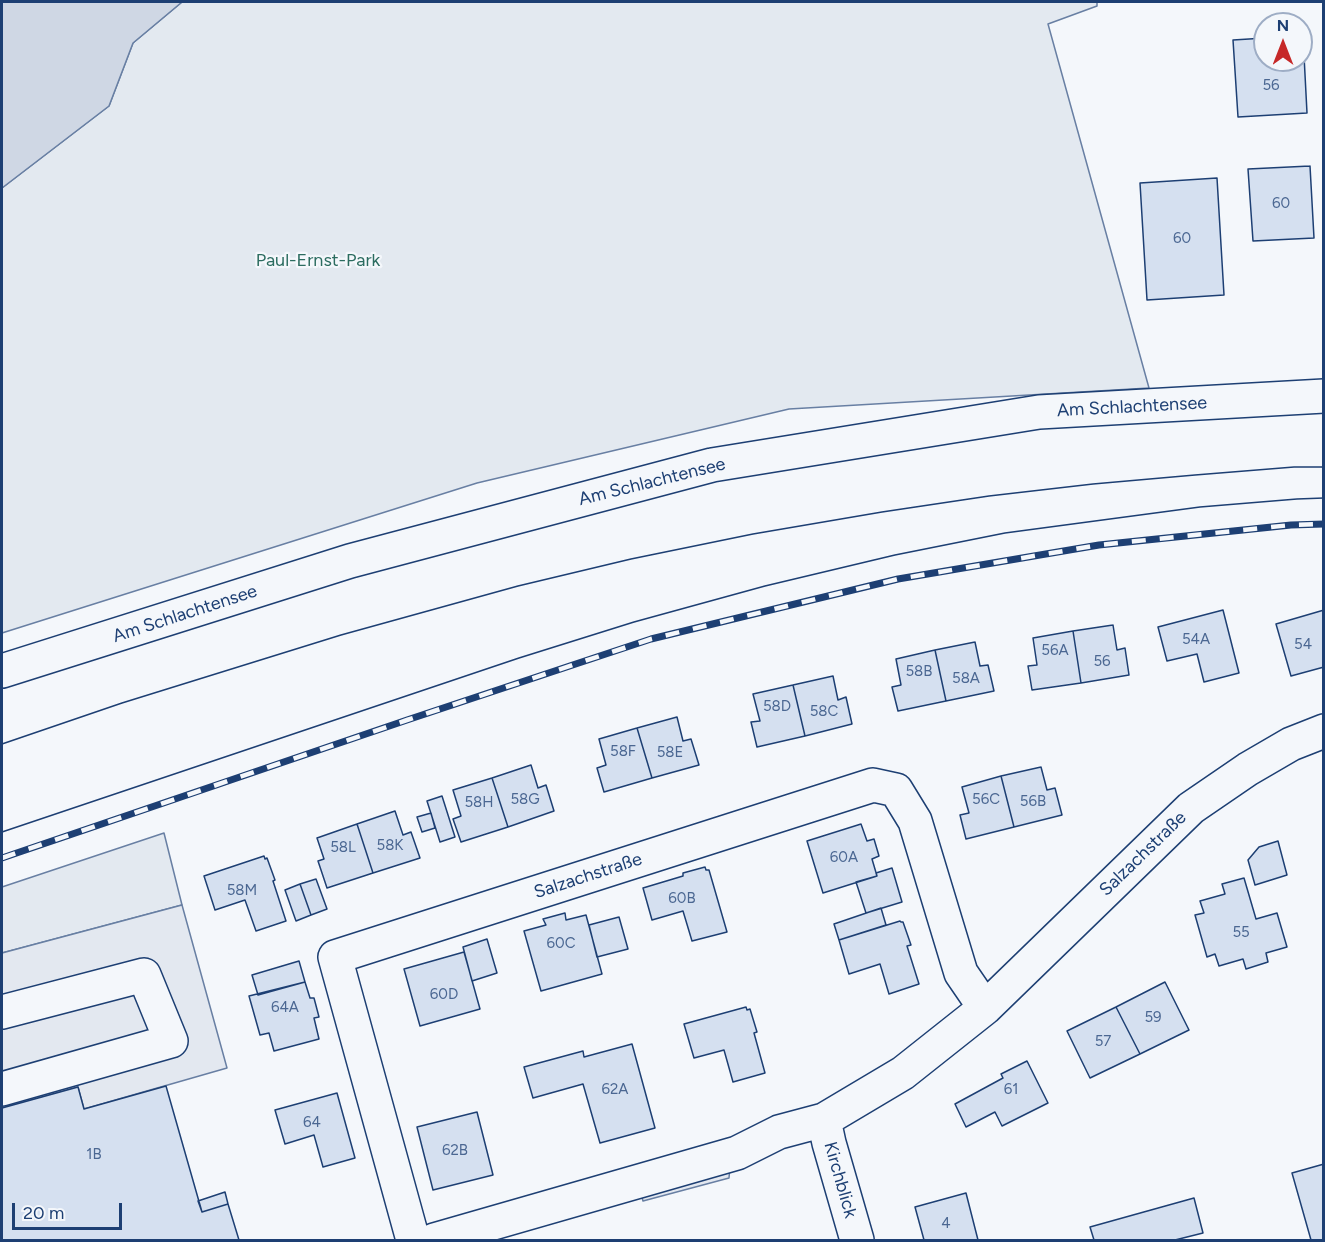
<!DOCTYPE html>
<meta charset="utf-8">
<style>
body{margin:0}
#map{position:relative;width:1325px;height:1242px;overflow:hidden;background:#f4f7fb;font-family:Figtree,sans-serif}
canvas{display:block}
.frame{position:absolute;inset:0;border:3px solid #1d3f73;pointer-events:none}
.north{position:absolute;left:1253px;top:12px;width:60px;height:60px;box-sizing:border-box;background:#f4f7fb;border:2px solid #9eadc5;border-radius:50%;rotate:0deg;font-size:16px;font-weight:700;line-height:24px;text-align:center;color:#1d3f73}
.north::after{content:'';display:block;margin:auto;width:21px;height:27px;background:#c62828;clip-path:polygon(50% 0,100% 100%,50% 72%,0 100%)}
.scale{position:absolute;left:12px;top:1203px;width:110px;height:27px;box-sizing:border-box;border:3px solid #1d3f73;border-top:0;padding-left:8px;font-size:18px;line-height:21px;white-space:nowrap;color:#1d3f73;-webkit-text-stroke:4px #f4f7fb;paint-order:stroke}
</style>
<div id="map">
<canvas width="1325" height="1242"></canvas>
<div class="frame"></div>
<div class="north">N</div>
<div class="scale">20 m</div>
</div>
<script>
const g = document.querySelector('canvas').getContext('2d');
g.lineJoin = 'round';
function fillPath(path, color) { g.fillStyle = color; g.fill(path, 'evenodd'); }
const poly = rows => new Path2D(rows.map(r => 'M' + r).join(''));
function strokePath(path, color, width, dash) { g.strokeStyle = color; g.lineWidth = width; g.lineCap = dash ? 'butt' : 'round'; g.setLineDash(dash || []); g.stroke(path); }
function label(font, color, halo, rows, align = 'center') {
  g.font = font + ' Figtree,sans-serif'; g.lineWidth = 4.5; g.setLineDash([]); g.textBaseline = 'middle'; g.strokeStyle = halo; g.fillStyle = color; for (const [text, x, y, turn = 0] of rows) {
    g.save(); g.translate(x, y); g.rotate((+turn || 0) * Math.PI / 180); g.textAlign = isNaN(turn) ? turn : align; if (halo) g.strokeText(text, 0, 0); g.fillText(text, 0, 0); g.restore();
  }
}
const green = poly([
 [182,2,1097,2,1097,6,1048,24,1149,388,789,409,477,483,2,633,2,188,109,106,133,43,182,2],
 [164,833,182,905,2,953,2,887,164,833]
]);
fillPath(green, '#e3e9f0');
strokePath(green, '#687fa3', 1.5);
const parking = poly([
 [182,905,227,1068,84,1109,78,1087,2,1108,2,953,182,905],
 [730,1166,729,1178,643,1201,641,1194,730,1166]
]);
fillPath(parking, '#e3e8f0');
strokePath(parking, '#687fa3', 1.5);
const water = poly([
 [2,2,182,2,133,43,109,106,2,188,2,2]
]);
fillPath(water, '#cfd7e4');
strokePath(water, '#687fa3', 1.5);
const building = poly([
 [1301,36,1303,36,1307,113,1238,117,1233,40,1265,38,1265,60,1301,60,1301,36],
 [1310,166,1314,238,1253,241,1248,169,1310,166],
 [1217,178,1224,295,1147,300,1140,183,1217,178],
 [1223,610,1239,673,1204,682,1197,654,1167,661,1158,627,1223,610],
 [1324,610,1324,667,1291,676,1276,624,1324,610],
 [1113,625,1117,650,1125,648,1129,675,1081,683,1073,631,1113,625],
 [1073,631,1081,683,1032,690,1028,666,1037,665,1033,638,1073,631],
 [975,642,980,666,988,665,994,691,946,701,935,650,975,642],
 [935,650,946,701,898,711,892,687,901,685,896,659,935,650],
 [833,676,838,700,846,697,852,724,805,736,793,685,833,676],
 [793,685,805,736,757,747,751,722,760,721,753,694,793,685],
 [677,717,683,741,691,739,699,765,652,778,637,728,677,717],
 [637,728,652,778,604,792,597,768,606,765,599,739,637,728],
 [531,765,538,788,546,785,554,811,508,827,492,778,531,765],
 [1041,767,1047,790,1055,788,1062,815,1014,827,1001,776,1041,767],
 [1001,776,1014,827,966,839,960,815,969,813,962,787,1001,776],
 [492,778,508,827,461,842,453,819,461,816,453,790,492,778],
 [442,796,455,837,440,842,427,801,442,796],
 [395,811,403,835,411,832,420,858,373,873,357,824,395,811],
 [431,813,435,828,422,832,417,817,431,813],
 [357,824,373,873,327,888,318,861,324,859,317,838,357,824],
 [861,824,867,841,874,839,879,856,872,859,877,876,823,893,807,841,861,824],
 [1278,841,1287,875,1255,885,1248,860,1259,847,1278,841],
 [264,856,265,859,267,858,275,880,273,881,286,921,256,931,245,900,215,910,204,876,264,856],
 [705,867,706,870,709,870,727,932,692,941,683,911,652,920,643,888,683,876,683,873,705,867],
 [892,868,902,902,866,913,856,882,877,876,876,873,892,868],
 [1244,878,1256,919,1277,913,1287,947,1266,953,1268,962,1246,969,1243,959,1219,966,1215,954,1207,957,1195,915,1204,913,1200,901,1225,894,1222,884,1244,878],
 [316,879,327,909,311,915,300,884,316,879],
 [300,884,311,915,296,921,285,890,300,884],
 [881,908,886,925,839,940,834,924,881,908],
 [565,913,566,920,586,915,602,974,541,991,524,931,546,925,543,919,565,913],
 [619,917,628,949,597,957,589,925,619,917],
 [900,921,901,922,903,922,911,945,907,946,919,984,889,994,880,964,849,974,839,940,900,921],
 [487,939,497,973,472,981,463,947,487,939],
 [464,952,480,1009,420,1026,404,969,464,952],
 [299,961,305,982,258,995,252,975,299,961],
 [305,982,310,998,314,998,319,1017,314,1018,319,1039,274,1051,269,1033,260,1035,249,996,305,982],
 [1165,982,1189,1030,1140,1054,1116,1007,1165,982],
 [746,1007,747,1010,750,1009,757,1032,754,1033,765,1073,733,1082,724,1050,694,1058,684,1024,746,1007],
 [1116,1007,1140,1054,1090,1078,1067,1031,1116,1007],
 [632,1044,655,1128,600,1143,583,1084,533,1098,524,1067,583,1051,584,1057,632,1044],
 [1027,1061,1048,1103,1002,1126,995,1112,966,1127,955,1104,1003,1078,1001,1074,1027,1061],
 [166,1086,202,1212,228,1204,239,1240,2,1240,2,1108,78,1087,84,1109,166,1086],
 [337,1093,355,1158,323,1167,314,1135,285,1144,275,1110,337,1093],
 [477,1112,493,1175,433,1190,417,1127,477,1112],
 [1324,1164,1324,1240,1311,1240,1292,1173,1324,1164],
 [225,1192,228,1204,202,1212,198,1201,225,1192],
 [966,1193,978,1240,924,1240,915,1207,966,1193],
 [1194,1198,1203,1233,1175,1240,1094,1240,1090,1227,1194,1198]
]);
fillPath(building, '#d5e0f0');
strokePath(building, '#1d3f73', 1.5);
const minor = poly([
 [2,671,350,561,712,465,1039,412,1324,396],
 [2,1012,144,975,171,1041,2,1089],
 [824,1120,829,1143,857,1240],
 [413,1240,335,957,873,785,896,790,915,821,961,973,985,1008],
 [434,1240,737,1153,779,1132,824,1120,903,1073,985,1008,1191,808,1248,769,1291,744,1324,731]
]);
strokePath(minor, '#1d3f73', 36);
strokePath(minor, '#f4f7fb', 33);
strokePath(poly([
 [2,744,122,703,341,635,518,586,631,559,753,534,882,512,989,496,1093,484,1195,475,1294,467,1324,467],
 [2,832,519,658,634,622,765,586,895,555,1005,533,1200,507,1297,499,1324,498]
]), '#1d3f73', 1.5);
const rail = poly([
 [2,858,407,720,651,639,898,579,1099,545,1291,525,1324,524]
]);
strokePath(rail, '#1d3f73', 7);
strokePath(rail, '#f4f7fb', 4.5, [14]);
label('15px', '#4b6792', null, [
 ["56",1271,86],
 ["60",1281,204],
 ["60",1182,239],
 ["54A",1196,640],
 ["54",1303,645],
 ["56A",1055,651],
 ["56",1102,662],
 ["58B",919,672],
 ["58A",966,679],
 ["58D",777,707],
 ["58C",824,712],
 ["58F",623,752],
 ["58E",670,753],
 ["58G",525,800],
 ["56C",986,800],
 ["56B",1033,802],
 ["58H",479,803],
 ["58K",390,846],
 ["58L",343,848],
 ["60A",844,858],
 ["58M",242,891],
 ["60B",682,899],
 ["55",1241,933],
 ["60C",561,944],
 ["60D",444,995],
 ["64A",285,1008],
 ["59",1153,1018],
 ["57",1103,1042],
 ["62A",615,1090],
 ["61",1011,1090],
 ["64",312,1123],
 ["62B",455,1151],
 ["1B",94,1155],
 ["4",946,1224]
]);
label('18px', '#2c6c60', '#f4f7fb', [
 ["Paul-Ernst-Park",318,261]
]);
label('18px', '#1d3f73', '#f4f7fb', [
 ["Am Schlachtensee",1132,407,-3],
 ["Am Schlachtensee",652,482,-14],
 ["Am Schlachtensee",185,614,-18],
 ["Salzachstraße",1143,854,-44],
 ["Salzachstraße",588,876,-18],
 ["Kirchblick",840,1180,74]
]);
</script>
